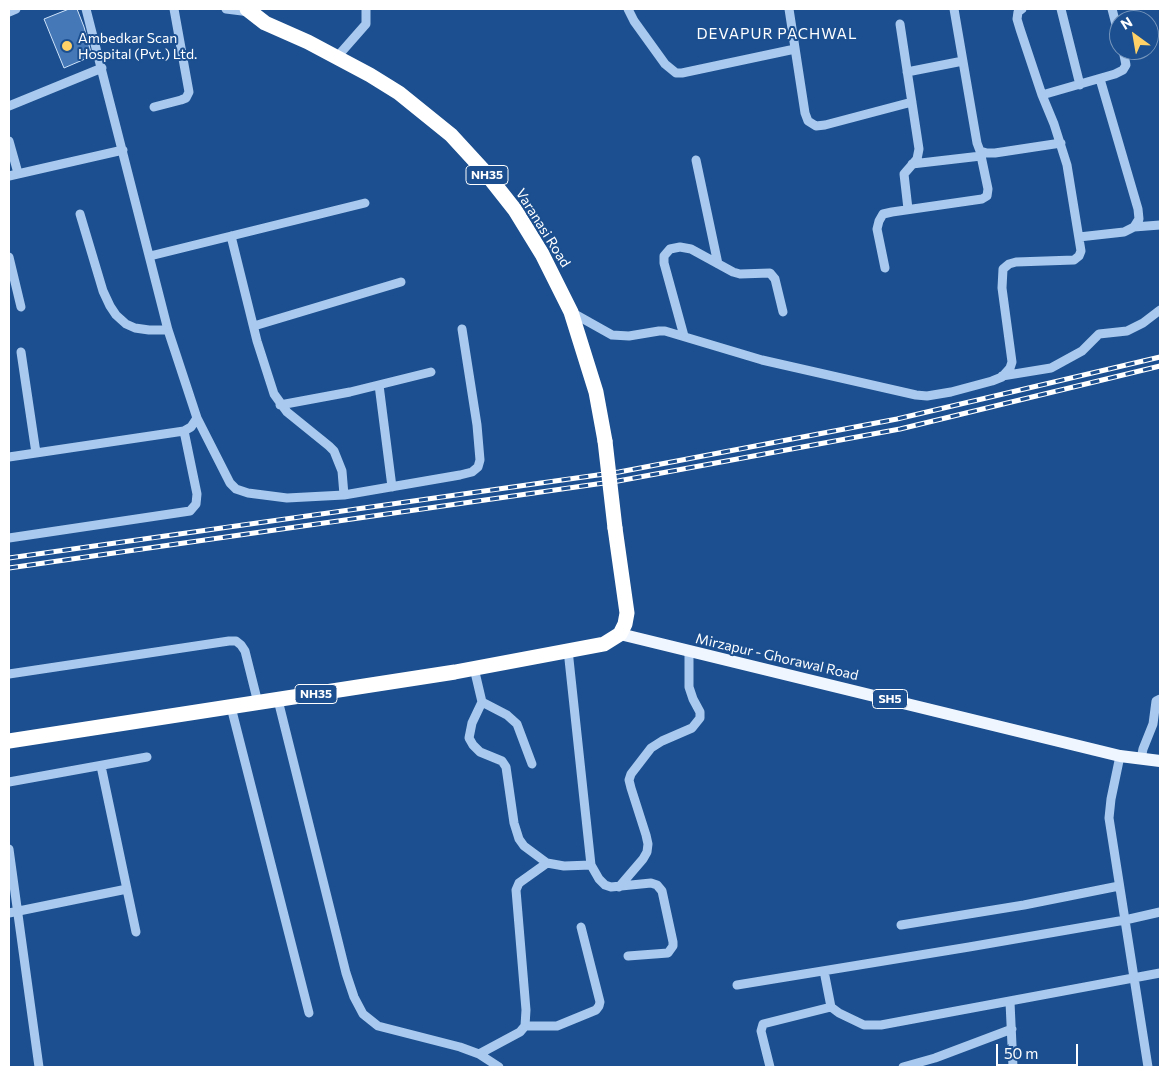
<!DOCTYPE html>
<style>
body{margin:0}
#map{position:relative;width:1169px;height:1076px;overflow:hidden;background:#1b4f8f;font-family:Commissioner,sans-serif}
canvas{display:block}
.frame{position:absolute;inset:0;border:10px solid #fff;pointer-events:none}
.north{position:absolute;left:1109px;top:10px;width:50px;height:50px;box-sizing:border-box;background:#1b4f8f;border:1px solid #7695bc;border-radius:50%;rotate:328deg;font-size:14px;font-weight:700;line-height:20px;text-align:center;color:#fff}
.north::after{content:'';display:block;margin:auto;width:18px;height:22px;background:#ffd166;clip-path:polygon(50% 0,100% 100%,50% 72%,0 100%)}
.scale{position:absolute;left:996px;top:1044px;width:82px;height:22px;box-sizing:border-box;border:2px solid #fff;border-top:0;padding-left:6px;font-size:15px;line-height:18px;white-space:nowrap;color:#fff;-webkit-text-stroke:4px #1b4f8f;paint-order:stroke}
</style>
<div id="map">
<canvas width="1169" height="1076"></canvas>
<div class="frame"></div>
<div class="north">N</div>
<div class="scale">50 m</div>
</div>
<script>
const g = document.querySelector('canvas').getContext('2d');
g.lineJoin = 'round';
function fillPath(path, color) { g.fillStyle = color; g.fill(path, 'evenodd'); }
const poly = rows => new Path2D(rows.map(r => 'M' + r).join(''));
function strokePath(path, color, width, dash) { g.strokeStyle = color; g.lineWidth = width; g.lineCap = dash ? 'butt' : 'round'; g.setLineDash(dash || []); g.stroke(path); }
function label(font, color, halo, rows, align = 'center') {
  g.font = font + ' Commissioner,sans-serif'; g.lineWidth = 4; g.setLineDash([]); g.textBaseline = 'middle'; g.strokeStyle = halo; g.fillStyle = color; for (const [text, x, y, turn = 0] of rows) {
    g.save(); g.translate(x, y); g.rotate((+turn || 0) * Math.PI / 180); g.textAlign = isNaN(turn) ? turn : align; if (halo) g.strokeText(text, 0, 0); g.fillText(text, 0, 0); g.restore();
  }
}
const building = poly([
 [69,9,77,9,84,27,92,56,64,68,44,19,69,9]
]);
fillPath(building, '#4478b7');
strokePath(building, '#cfe3fa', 1);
strokePath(poly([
 [226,9,250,12],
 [628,9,634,21,665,64,676,73,682,73,795,49],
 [789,9,805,113,808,121,816,126,825,125,912,102],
 [954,9,977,143,980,151,987,153,995,153,1061,143],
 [1061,9,1080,85],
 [1112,9,1119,36],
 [9,12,16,9],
 [900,24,919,149,917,159,904,174,908,209],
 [337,57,366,24,366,9],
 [907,72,963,61],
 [1042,95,1115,74,1123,70,1126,65,1123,50],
 [9,106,102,68],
 [154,107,181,100,186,98,189,92,174,9],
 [9,141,18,173],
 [696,160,718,264],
 [912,164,981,156],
 [9,176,123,150],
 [80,214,103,291,110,306,116,315,126,324,135,328,149,330,168,330],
 [1134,227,1160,225],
 [231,236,257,341,274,394,287,412,329,446,334,451,342,471,344,495],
 [1079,237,1124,232,1134,227,1139,219,1138,209,1100,79],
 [150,256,365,203],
 [9,257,21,307],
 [885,268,877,229,879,221,883,214,892,212,982,199,987,196,988,189,980,151],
 [571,312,612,335,629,336,659,331,665,331,762,360,916,395,927,396,951,392,992,381,1002,377,1010,368,1012,362,1002,288,1003,269,1009,264,1016,262,1074,260,1079,256,1081,251,1067,165,1054,124,1042,95,1020,29,1017,19,1018,12,1022,9],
 [254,326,401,282],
 [684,336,664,263,664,256,670,249,680,247,691,249,733,272,740,274,770,273,775,279,783,312],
 [21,352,36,453],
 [1002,376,1051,368,1082,351,1099,334,1127,331,1143,323,1160,310],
 [379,385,392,487],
 [280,405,350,392,431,372],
 [197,418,230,483,236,489,248,493,287,498,344,495,460,475,472,472,478,467,480,460,477,425,462,329],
 [9,457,184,431,191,427,197,418,168,330,86,9],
 [9,538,190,511,196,504,197,494,184,431],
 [568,650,591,865,599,879,605,885,611,887,651,883,657,885,662,891,673,942,673,946,668,953,628,956],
 [474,668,482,702,472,723,469,738,473,745,480,752,502,761,506,767,514,823,519,839,524,846,547,863,564,866,591,865],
 [9,674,229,641,236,641,241,645,245,651,258,703],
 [278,700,346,973,354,997,363,1014,378,1026,460,1047,479,1054,499,1067],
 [482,702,507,715,517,724,532,764],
 [231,707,309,1013],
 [1120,756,1111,799,1109,818,1148,1067],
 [1141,759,1143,749,1153,724,1156,701,1160,699],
 [101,766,136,932],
 [9,782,147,757],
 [9,849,39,1067],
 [619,887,643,859,647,852,648,844,646,835,631,788,629,780,631,774,651,748,662,741,692,728,700,718,700,712,693,699,689,687,689,652],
 [9,913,127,889],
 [901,925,1024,905,1119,886],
 [824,971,831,1007,839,1013,864,1025,881,1025,1160,973],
 [737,985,969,947,1125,920,1160,912],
 [1010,1002,1013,1067],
 [525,1026,557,1026,596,1010,599,1006,600,1002,581,927],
 [479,1054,520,1032,525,1026,526,1010,516,890,519,883,547,863],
 [770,1067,761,1031,763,1024,831,1007],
 [903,1067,935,1058,1012,1029]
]), '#a9c9ee', 9);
strokePath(poly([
 [620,634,1120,756,1160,761]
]), '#f0f6ff', 12);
strokePath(poly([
 [247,9,265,23,308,42,370,75,399,93,451,135,485,172,515,210,542,254,571,312,596,392,605,441],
 [9,741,455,672,604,644,620,634,625,624,627,613,615,528]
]), '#fff', 15);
const rail = poly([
 [9,558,619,472,897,419,1160,357],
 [9,568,618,481,900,429,1160,366]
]);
strokePath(rail, '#fff', 5);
strokePath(rail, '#1b4f8f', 3, [9]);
strokePath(poly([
 [605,441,615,528]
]), '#fff', 15);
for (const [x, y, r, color] of [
 [67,46,6,"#ffd166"]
]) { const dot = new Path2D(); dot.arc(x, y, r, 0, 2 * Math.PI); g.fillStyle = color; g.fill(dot); strokePath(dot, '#1b4f8f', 2); }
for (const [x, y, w] of [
 [487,175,42],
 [316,694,42],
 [890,699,35]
]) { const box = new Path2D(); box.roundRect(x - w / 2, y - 9.5, w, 19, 4); g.fillStyle = '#1b4f8f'; g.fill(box); strokePath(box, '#fff', 1); }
label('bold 12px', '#fff', null, [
 ["NH35",487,175],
 ["NH35",316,694],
 ["SH5",890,699]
]);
label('14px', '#fff', '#1b4f8f', [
 ["Ambedkar Scan",78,38],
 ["Hospital (Pvt.) Ltd.",78,54]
], 'left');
label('14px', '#fff', '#1b4f8f', [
 ["Varanasi Road",543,228,58],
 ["Mirzapur - Ghorawal Road",777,657,13]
]);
g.letterSpacing = '1px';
label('15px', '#fff', '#1b4f8f', [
 ["DEVAPUR PACHWAL",777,34]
]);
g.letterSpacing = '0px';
</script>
